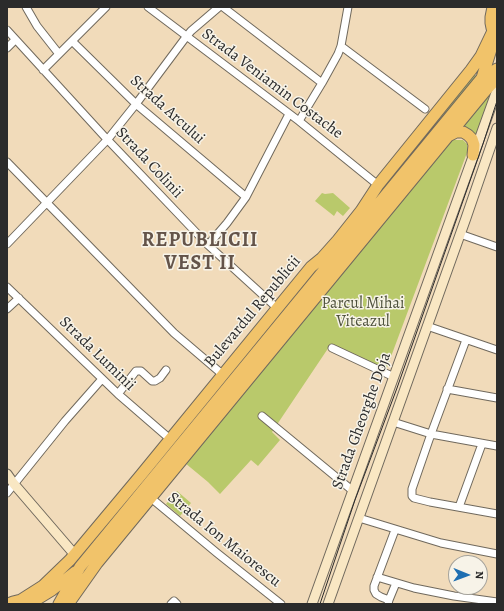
<!DOCTYPE html>
<style>
body{margin:0}
#map{position:relative;width:504px;height:611px;overflow:hidden;background:#f1dbba;font-family:Alegreya,serif}
canvas{display:block}
.frame{position:absolute;inset:0;border:8px solid #2b2b2b;pointer-events:none}
.north{position:absolute;left:448px;top:555px;width:40px;height:40px;box-sizing:border-box;background:#f7f3e8;border:1px solid #a5a39c;border-radius:50%;rotate:91deg;font-size:11px;font-weight:700;line-height:16px;text-align:center;color:#2b2b2b}
.north::after{content:'';display:block;margin:auto;width:14px;height:18px;background:#1f6fb2;clip-path:polygon(50% 0,100% 100%,50% 72%,0 100%)}
</style>
<div id="map">
<canvas width="504" height="611"></canvas>
<div class="frame"></div>
<div class="north">N</div>
</div>
<script>
const g = document.querySelector('canvas').getContext('2d');
g.lineJoin = 'round';
function fillPath(path, color) { g.fillStyle = color; g.fill(path, 'evenodd'); }
const poly = rows => new Path2D(rows.map(r => 'M' + r).join(''));
function strokePath(path, color, width, dash) { g.strokeStyle = color; g.lineWidth = width; g.lineCap = dash ? 'butt' : 'round'; g.setLineDash(dash || []); g.stroke(path); }
function label(font, color, halo, rows, align = 'center') {
  g.font = font + ' Alegreya,serif'; g.lineWidth = 3; g.setLineDash([]); g.textBaseline = 'middle'; g.strokeStyle = halo; g.fillStyle = color; for (const [text, x, y, turn = 0] of rows) {
    g.save(); g.translate(x, y); g.rotate((+turn || 0) * Math.PI / 180); g.textAlign = isNaN(turn) ? turn : align; if (halo) g.strokeText(text, 0, 0); g.fillText(text, 0, 0); g.restore();
  }
}
fillPath(poly([
 [474,74,476,76,370,208,379,189],
 [494,83,476,137,461,127],
 [451,139,457,140,463,140,467,144,468,150,386,370,331,344,272,432,280,440,258,466,251,460,220,494,208,482,185,463,239,399],
 [322,193,325,194,333,193,350,208,343,216,337,211,334,216,315,201],
 [177,491,191,503,180,516,166,504]
]), '#b9c96b');
const street = poly([
 [26,7,37,26,59,54],
 [148,7,299,121,378,185],
 [223,7,322,83],
 [7,30,104,136,208,245,277,308],
 [72,41,136,104,246,197],
 [341,46,425,109],
 [7,48,15,40],
 [43,70,106,7],
 [299,121,322,83,338,54,341,46,348,7],
 [7,162,174,333,222,374],
 [460,234,497,247],
 [7,244,108,139,136,104,186,37,191,31,219,7],
 [208,245,227,223,246,197,289,114],
 [7,287,118,394,170,439],
 [7,309,19,298],
 [427,326,497,350],
 [466,340,431,434,412,489,412,496,414,498,430,502,497,514],
 [332,348,394,377],
 [447,389,497,398],
 [118,394,136,371,141,371,152,381,155,381,160,378,166,370],
 [262,416,353,491],
 [393,422,431,434,497,446],
 [7,493,65,421,102,379],
 [151,498,217,553,281,604],
 [459,507,482,444],
 [359,518,441,543,497,554],
 [377,577,414,588,454,596,497,602],
 [389,600,396,583],
 [171,604,174,601,177,604],
 [388,604,389,600,381,597,376,594,374,590,374,586,395,530]
]);
const secondary = poly([
 [7,474,14,484,75,555],
 [312,604,497,90],
 [328,604,466,218,497,128]
]);
const primary = poly([
 [493,7,491,17,491,23,492,28,496,37],
 [482,78,492,46],
 [448,136,456,132,463,132,468,135,472,139,474,145,473,155],
 [21,600,43,586,70,560,141,475,311,267,322,258,338,240,361,211,378,185,471,70,481,56,493,31],
 [34,601,52,590,75,572],
 [8,604,13,602,21,600,28,600],
 [59,604,80,567,237,376,482,78,497,69],
 [68,604,97,563,486,90,497,78]
]);
strokePath(street, '#70695d', 9);
strokePath(secondary, '#70695d', 11);
strokePath(primary, '#70695d', 13);
strokePath(street, '#fff', 7);
strokePath(secondary, '#f9e7c3', 9);
strokePath(primary, '#f1c36a', 11);
strokePath(poly([
 [320,604,355,500,397,388,483,144,497,101]
]), '#2b2b2b', 1);
label('16px', '#2b2b2b', '#f7f3e8', [
 ["Strada Veniamin Costache",272,84,37],
 ["Strada Arcului",167,110,42],
 ["Strada Colinii",149,163,47],
 ["Bulevardul Republicii",253,312,-50],
 ["Strada Luminii",97,354,44],
 ["Strada Gheorghe Doja",362,421,-70],
 ["Strada Ion Maiorescu",224,540,39]
]);
label('16px', '#4e523b', '#f7f3e8', [
 ["Parcul Mihai",363,304],
 ["Viteazul",363,322]
]);
g.letterSpacing = '1px';
label('bold 20px', '#64544a', '#f7f3e8', [
 ["REPUBLICII",200,241],
 ["VEST II",200,264]
]);
g.letterSpacing = '0px';
</script>
